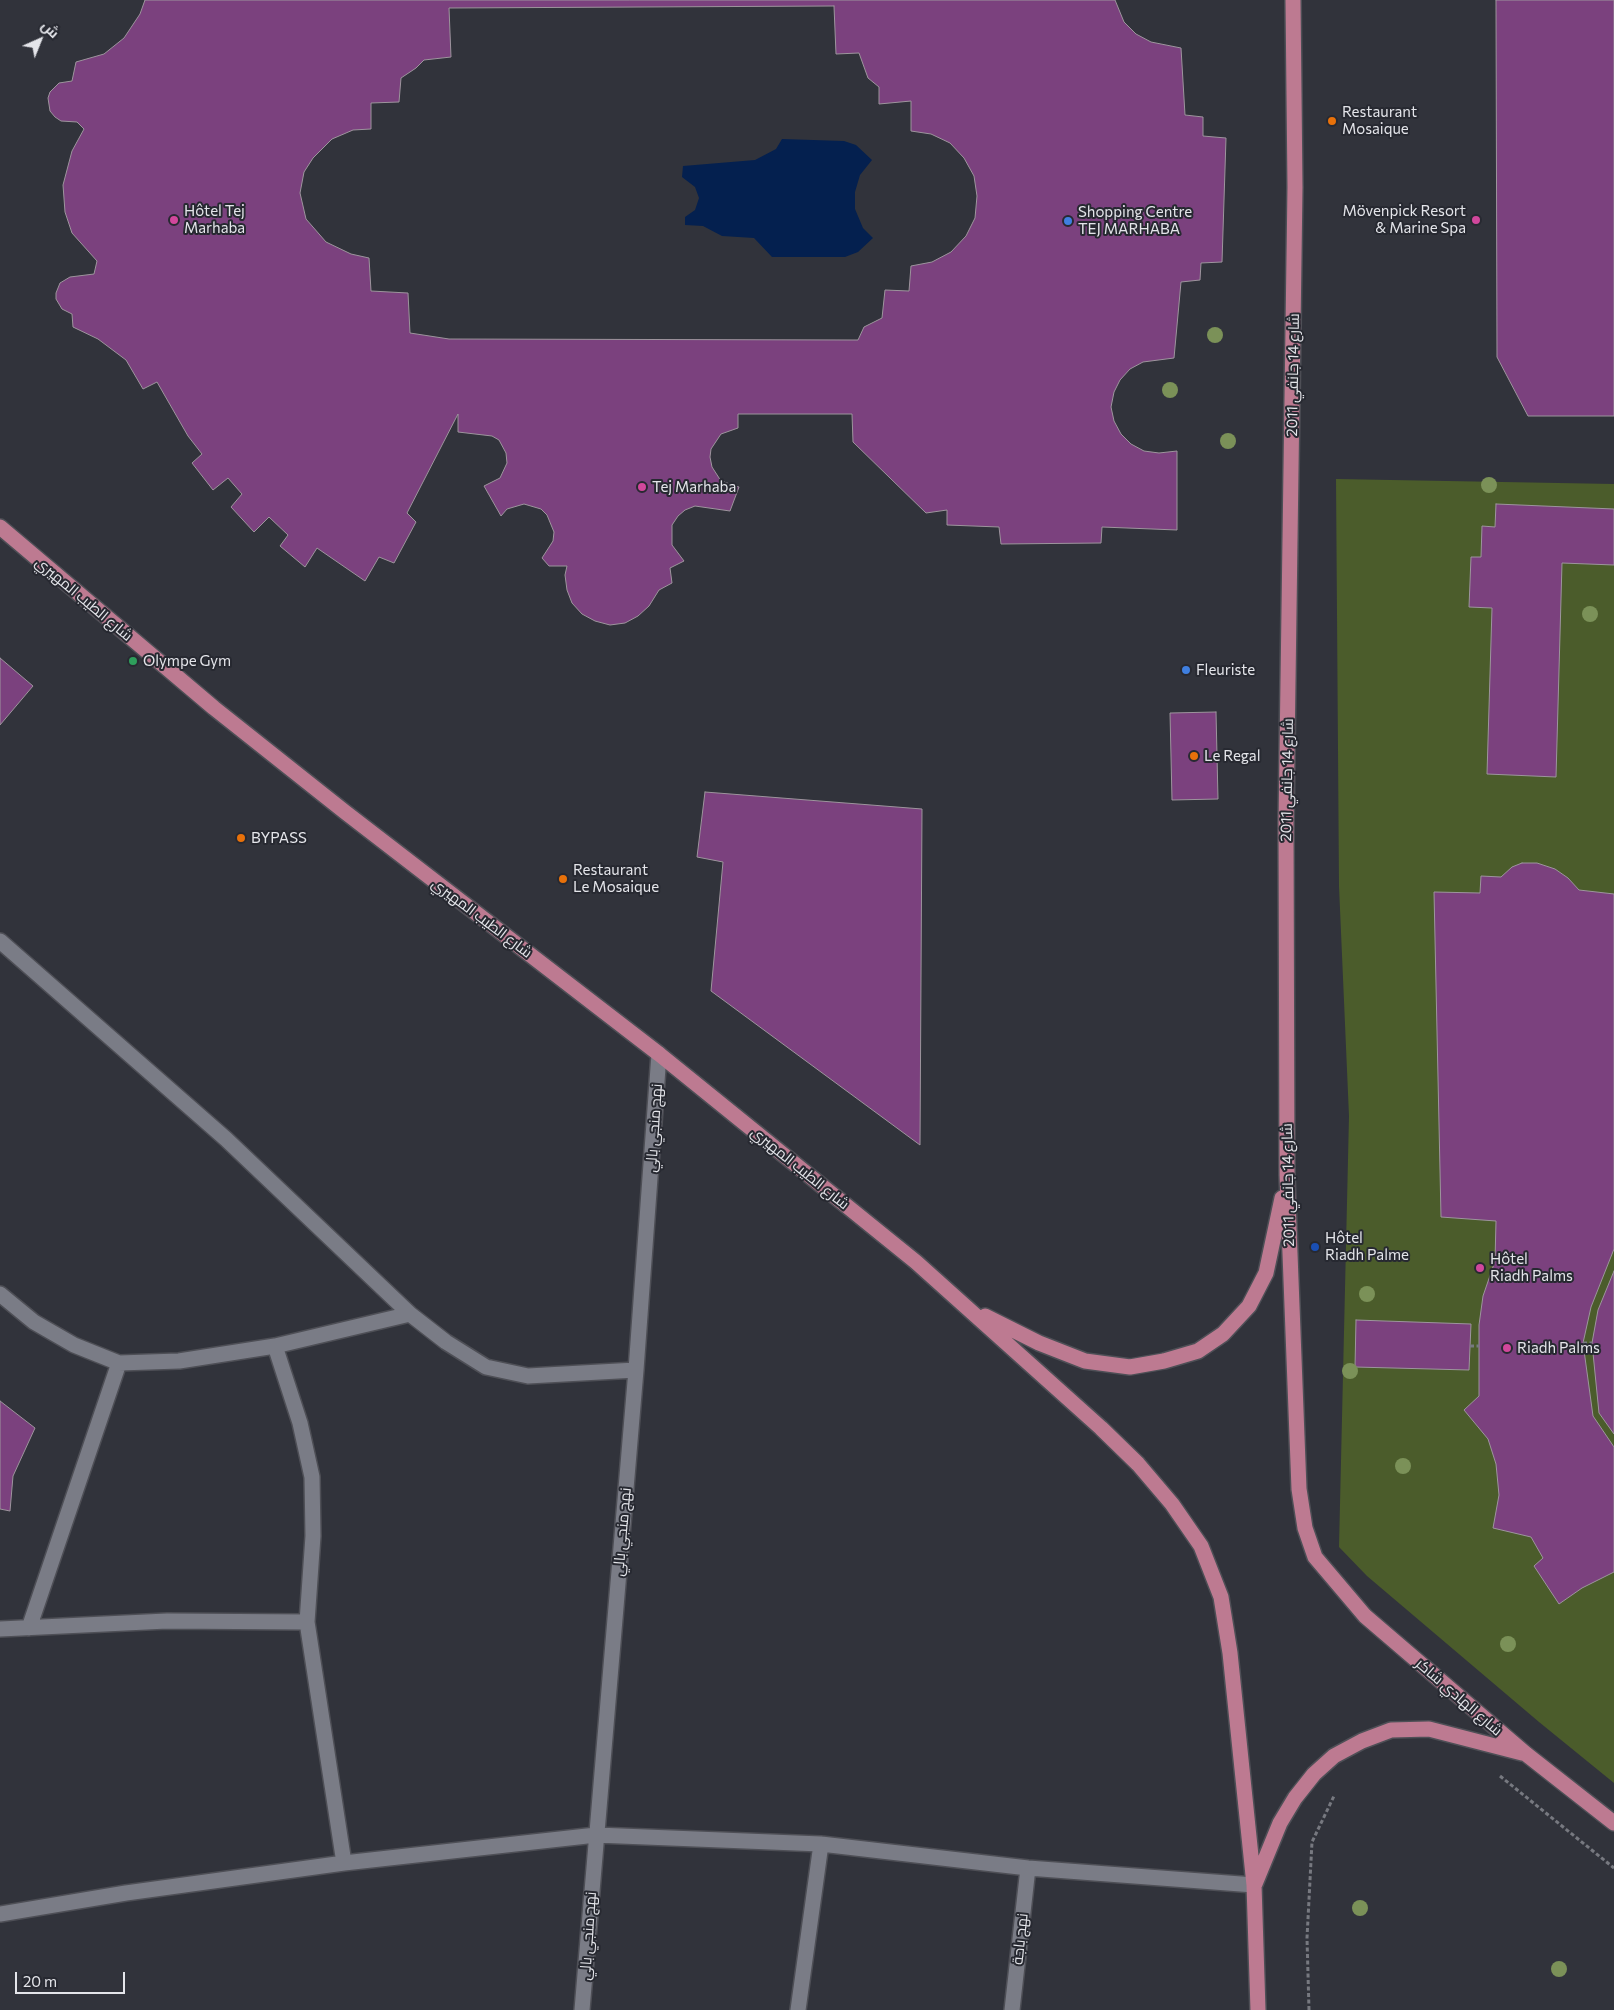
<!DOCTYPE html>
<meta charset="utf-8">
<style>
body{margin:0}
#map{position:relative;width:1614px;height:2010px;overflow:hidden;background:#31333b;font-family:Commissioner,Cairo,sans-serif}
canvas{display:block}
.north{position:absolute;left:15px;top:15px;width:50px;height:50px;-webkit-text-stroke:4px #272931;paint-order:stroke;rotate:44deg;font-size:14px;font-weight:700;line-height:20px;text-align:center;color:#e4e5ea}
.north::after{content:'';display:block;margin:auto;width:18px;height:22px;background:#e4e5ea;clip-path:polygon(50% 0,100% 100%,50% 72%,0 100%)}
.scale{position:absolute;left:15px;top:1972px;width:110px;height:22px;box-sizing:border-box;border:2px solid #e4e5ea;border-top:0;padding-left:6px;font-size:15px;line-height:18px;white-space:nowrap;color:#e4e5ea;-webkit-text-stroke:4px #272931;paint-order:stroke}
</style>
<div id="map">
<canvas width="1614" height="2010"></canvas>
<div class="north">ش</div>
<div class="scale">20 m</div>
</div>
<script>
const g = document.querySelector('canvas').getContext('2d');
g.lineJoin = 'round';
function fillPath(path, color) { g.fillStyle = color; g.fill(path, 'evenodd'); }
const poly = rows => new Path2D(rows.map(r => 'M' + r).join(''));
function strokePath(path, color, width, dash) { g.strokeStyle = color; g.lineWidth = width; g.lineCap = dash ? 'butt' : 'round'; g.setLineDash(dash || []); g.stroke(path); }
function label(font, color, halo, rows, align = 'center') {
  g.font = font + ' Commissioner,Cairo,sans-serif'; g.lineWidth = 4; g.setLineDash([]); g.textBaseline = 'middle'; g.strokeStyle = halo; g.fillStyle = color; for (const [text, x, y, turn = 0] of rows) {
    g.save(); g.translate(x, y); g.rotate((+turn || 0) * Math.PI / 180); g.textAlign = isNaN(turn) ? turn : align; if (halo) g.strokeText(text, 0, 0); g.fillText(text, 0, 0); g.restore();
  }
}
fillPath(poly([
 [1336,479,1614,484,1614,1783,1539,1722,1367,1576,1339,1547,1349,1116,1339,886]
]), '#4b5c2b');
fillPath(poly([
 [782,139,844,141,856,145,872,160,860,175,855,192,855,209,863,228,873,238,858,252,845,257,772,257,754,238,722,236,703,226,685,225,685,217,695,210,699,198,695,187,682,177,683,166,755,160,776,149]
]), '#04204f');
const building = poly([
 [145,0,1115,0,1124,22,1136,34,1151,42,1181,48,1185,115,1203,117,1203,136,1226,138,1222,262,1201,263,1200,280,1181,282,1174,358,1143,362,1130,369,1120,380,1114,392,1111,407,1114,421,1121,434,1131,444,1144,451,1159,453,1177,451,1177,530,1102,527,1101,543,1001,544,999,527,947,525,947,510,926,513,853,442,852,414,738,414,738,428,721,434,711,449,710,457,712,467,721,481,739,487,730,511,695,506,685,510,678,516,672,525,672,545,684,561,670,568,672,583,659,590,649,606,638,616,625,623,610,625,595,621,582,614,572,603,567,590,565,575,567,566,549,566,542,558,553,541,554,532,547,515,541,509,524,504,507,509,501,516,484,486,500,478,507,463,506,453,499,440,492,436,458,432,458,414,407,513,416,522,394,563,379,557,365,581,317,548,305,567,280,546,288,535,269,517,254,532,231,507,242,494,228,478,213,490,192,463,202,454,188,436,157,382,143,389,126,360,98,339,73,327,72,314,62,309,56,299,56,293,60,283,70,277,94,274,97,261,72,233,65,212,63,185,72,151,84,129,77,122,61,121,55,117,50,111,48,98,50,92,59,83,72,81,76,62,104,54,124,38,140,14,145,0],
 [834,6,836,54,859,53,868,78,879,87,879,104,911,101,911,131,931,134,950,143,964,158,974,176,977,196,975,218,966,236,951,252,932,262,911,266,909,291,885,290,882,318,864,327,858,340,449,339,410,333,408,293,371,291,369,258,351,254,326,242,306,219,300,193,304,172,313,158,332,139,353,130,371,129,371,103,399,102,401,78,416,68,424,60,451,57,449,8,834,6],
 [1496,0,1614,0,1614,416,1528,416,1497,357,1496,0],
 [1496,504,1614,509,1614,565,1562,563,1556,777,1487,774,1492,608,1469,607,1471,557,1481,557,1482,526,1495,527,1496,504],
 [0,658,33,686,0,725,0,658],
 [1216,712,1218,799,1172,800,1170,713,1216,712],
 [705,792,922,809,920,1145,711,991,723,862,697,857,705,792],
 [1522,863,1537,863,1555,869,1568,878,1579,890,1614,894,1614,1249,1591,1307,1583,1343,1593,1416,1614,1447,1614,1572,1582,1588,1559,1604,1534,1566,1543,1558,1531,1537,1493,1528,1499,1495,1496,1464,1488,1439,1464,1410,1479,1396,1479,1325,1483,1296,1495,1261,1496,1221,1441,1217,1434,892,1480,893,1481,876,1501,877,1512,867,1522,863],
 [1614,1271,1614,1434,1599,1413,1592,1343,1598,1310,1614,1271],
 [1356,1320,1471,1324,1469,1370,1355,1367,1356,1320],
 [0,1401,35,1428,13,1476,10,1511,0,1509,0,1401]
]);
fillPath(building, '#7b417e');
strokePath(building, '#9d959d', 1);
const minor = poly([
 [0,941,226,1139,410,1314,446,1342,486,1367,528,1376,636,1370],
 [0,1294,34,1322,74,1345,119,1363,179,1361,275,1346,410,1314],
 [275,1346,300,1423,312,1477,313,1536,307,1622,344,1863],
 [29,1628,119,1363],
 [0,1629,167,1621,307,1622],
 [0,1914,126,1893,344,1863,596,1835,821,1844,1028,1868,1254,1885],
 [582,2010,636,1370,659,1054],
 [798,2010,821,1844],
 [1012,2010,1028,1868]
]);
const major = poly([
 [1293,0,1295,187,1286,822,1287,1175,1299,1489,1305,1528,1315,1557,1365,1616,1526,1754,1614,1823],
 [0,527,214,708,345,812,659,1054,916,1262,1101,1428,1138,1464,1172,1504,1201,1546,1221,1597,1230,1653,1254,1885,1258,2010],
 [985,1316,1039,1343,1085,1361,1130,1367,1164,1361,1198,1351,1223,1334,1249,1306,1266,1273,1282,1198],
 [1255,1884,1280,1823,1295,1798,1314,1774,1334,1756,1362,1741,1391,1730,1429,1729,1522,1753]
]);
strokePath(minor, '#4e4f56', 18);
strokePath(major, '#4e4f56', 18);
strokePath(poly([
 [1583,1343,1592,1343],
 [1470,1346,1479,1346],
 [1500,1776,1614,1868],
 [1309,2010,1307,1938,1312,1842,1334,1796]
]), '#777980', 3, [4, 2.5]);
strokePath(minor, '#7a7c86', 15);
strokePath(major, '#bd7a91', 15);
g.fillStyle = '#7b9158';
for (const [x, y] of [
 [1215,335],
 [1170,390],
 [1228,441],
 [1489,485],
 [1590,614],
 [1367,1294],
 [1350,1371],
 [1403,1466],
 [1508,1644],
 [1360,1908],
 [1559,1969]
]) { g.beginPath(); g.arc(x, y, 8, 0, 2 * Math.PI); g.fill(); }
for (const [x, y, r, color] of [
 [1332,121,5,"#e8710a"],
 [174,220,5,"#d1479c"],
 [1476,220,5,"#d1479c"],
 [1068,221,5,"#3f7fe0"],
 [642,487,5,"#d1479c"],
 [133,661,5,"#2e9e5b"],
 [1186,670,5,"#3f7fe0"],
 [1194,756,5,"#e8710a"],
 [241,838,5,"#e8710a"],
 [563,879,5,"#e8710a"],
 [1315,1247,5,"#1a4fb4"],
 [1480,1268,5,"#d1479c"],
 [1507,1348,5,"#d1479c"]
]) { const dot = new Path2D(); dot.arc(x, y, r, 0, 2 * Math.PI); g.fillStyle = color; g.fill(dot); strokePath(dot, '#272931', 2); }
label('15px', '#e4e5ea', '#272931', [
 ["Restaurant",1342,112],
 ["Mosaique",1342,129],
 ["Hôtel Tej",184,211],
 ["Marhaba",184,228],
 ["Mövenpick Resort",1466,211,"right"],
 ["& Marine Spa",1466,228,"right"],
 ["Shopping Centre",1078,212],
 ["TEJ MARHABA",1078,229],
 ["Tej Marhaba",652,487],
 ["Olympe Gym",143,661],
 ["Fleuriste",1196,670],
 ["Le Regal",1204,756],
 ["BYPASS",251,838],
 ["Restaurant",573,870],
 ["Le Mosaique",573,887],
 ["Hôtel",1325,1238],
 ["Riadh Palme",1325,1255],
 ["Hôtel",1490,1259],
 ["Riadh Palms",1490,1276],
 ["Riadh Palms",1517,1348]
], 'left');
label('15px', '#e4e5ea', '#272931', [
 ["شارع 14 جانفي 2011",1293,375,-89],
 ["شارع الطيب المهيري",84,599,40],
 ["شارع 14 جانفي 2011",1287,780,-89],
 ["شارع الطيب المهيري",482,918,37],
 ["نهج منجي بالي",654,1128,-86],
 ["شارع الطيب المهيري",800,1168,39],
 ["شارع 14 جانفي 2011",1288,1185,-91],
 ["نهج منجي بالي",622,1532,-85],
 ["شارع الهادي شاكر",1459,1697,41],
 ["نهج منجي بالي",588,1936,-86],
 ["نهج باجة",1020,1939,-84]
]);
</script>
